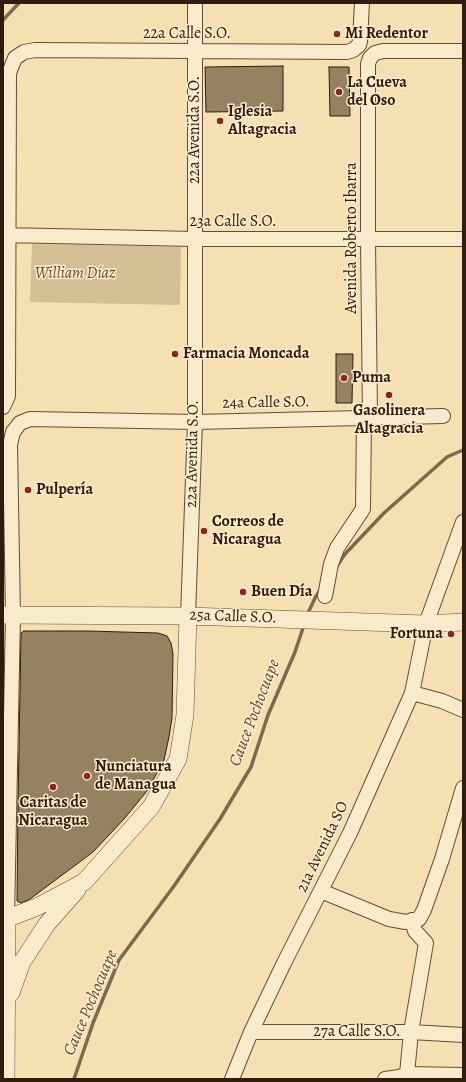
<!DOCTYPE html>
<meta charset="utf-8">
<style>
body{margin:0}
#map{position:relative;width:466px;height:1082px;overflow:hidden;background:#f5e0b1;font-family:Alegreya,serif}
canvas{display:block}
.frame{position:absolute;inset:0;border:4px solid #301c0e;pointer-events:none}
</style>
<div id="map">
<canvas width="466" height="1082"></canvas>
<div class="frame"></div>
</div>
<script>
const g = document.querySelector('canvas').getContext('2d');
g.lineJoin = 'round';
function fillPath(path, color) { g.fillStyle = color; g.fill(path, 'evenodd'); }
const poly = rows => new Path2D(rows.map(r => 'M' + r).join(''));
function strokePath(path, color, width, dash) { g.strokeStyle = color; g.lineWidth = width; g.lineCap = dash ? 'butt' : 'round'; g.setLineDash(dash || []); g.stroke(path); }
function label(font, color, halo, rows, align = 'center') {
  g.font = font + ' Alegreya,serif'; g.lineWidth = 3; g.setLineDash([]); g.textBaseline = 'middle'; g.strokeStyle = halo; g.fillStyle = color; for (const [text, x, y, turn = 0] of rows) {
    g.save(); g.translate(x, y); g.rotate((+turn || 0) * Math.PI / 180); g.textAlign = isNaN(turn) ? turn : align; if (halo) g.strokeText(text, 0, 0); g.fillText(text, 0, 0); g.restore();
  }
}
fillPath(poly([
 [32,244,181,247,180,305,30,302]
]), '#d4bf95');
strokePath(poly([
 [3,20,19,3],
 [337,566,345,554,384,513,447,457,463,450],
 [307,615,316,596,321,589],
 [74,1079,93,1023,119,960,174,886,220,819,251,767,268,715,295,652,304,625]
]), '#7e694f', 3.5);
const building = poly([
 [283,66,283,111,206,112,205,67,283,66],
 [329,67,349,67,350,116,330,116,329,67],
 [336,354,353,354,352,403,336,403,336,354],
 [24,631,88,631,158,633,167,636,171,643,173,654,172,718,169,737,164,760,147,791,124,819,93,852,30,899,21,903,17,901,18,805,21,633,24,631]
]);
fillPath(building, '#968263');
strokePath(building, '#301c0e', 1);
const minor = poly([
 [3,235,195,239,463,239],
 [3,407,8,396,9,73,15,58,24,52,35,50,347,52,353,50,359,45,360,41,362,3],
 [370,418,368,240,368,64,370,58,375,53,383,51,463,51],
 [325,596,331,564,337,548,363,509,364,418],
 [188,616,195,422,195,3],
 [412,693,442,701,463,710],
 [321,891,389,919,406,922,419,919,424,910,442,859,463,788],
 [7,919,13,615,10,445,13,432,20,423,30,419,195,422,443,416],
 [251,1032,411,1032,463,1035],
 [407,1074,411,1032,426,943,415,931,412,920],
 [232,1079,251,1032,284,963,350,833,412,693,426,624,463,522],
 [385,1079,399,1077,407,1074,463,1075]
]);
const tertiary = poly([
 [3,615,188,616,426,624,463,622],
 [3,920,37,907,84,882,151,807,178,759,185,715,188,616],
 [11,993,22,962,47,924,77,890],
 [6,1079,7,919]
]);
strokePath(minor, '#614d37', 16);
strokePath(tertiary, '#614d37', 18);
strokePath(minor, '#f8ebcc', 14);
strokePath(tertiary, '#f8ebcc', 17);
for (const [x, y, r, color] of [
 [337,34,4,"#8f2418"],
 [339,92,4,"#8f2418"],
 [220,121,4,"#8f2418"],
 [175,354,4,"#8f2418"],
 [344,378,4,"#8f2418"],
 [389,395,4,"#8f2418"],
 [28,490,4,"#8f2418"],
 [204,531,4,"#8f2418"],
 [243,592,4,"#8f2418"],
 [451,634,4,"#8f2418"],
 [87,776,4,"#8f2418"],
 [53,787,4,"#8f2418"]
]) { const dot = new Path2D(); dot.arc(x, y, r, 0, 2 * Math.PI); g.fillStyle = color; g.fill(dot); strokePath(dot, '#f8ebcc', 1.5); }
label('16px', '#301c0e', '#f8ebcc', [
 ["22a Calle S.O.",187,34],
 ["22a Avenida S.O.",195,130,-90],
 ["23a Calle S.O.",233,222],
 ["Avenida Roberto Ibarra",352,238,-90],
 ["24a Calle S.O.",266,403,-1],
 ["22a Avenida S.O.",193,454,-89],
 ["25a Calle S.O.",233,617,2],
 ["21a Avenida SO",323,847,-64],
 ["27a Calle S.O.",357,1032]
]);
label('bold 16px', '#301c0e', '#f8ebcc', [
 ["Mi Redentor",345,34],
 ["La Cueva",347,83],
 ["del Oso",347,101],
 ["Iglesia",228,112],
 ["Altagracia",228,130],
 ["Farmacia Moncada",183,354],
 ["Puma",352,378],
 ["Gasolinera",389,411,"center"],
 ["Altagracia",389,429,"center"],
 ["Pulpería",36,490],
 ["Correos de",212,522],
 ["Nicaragua",212,540],
 ["Buen Día",251,592],
 ["Fortuna",443,634,"right"],
 ["Nunciatura",95,767],
 ["de Managua",95,785],
 ["Caritas de",53,803,"center"],
 ["Nicaragua",53,821,"center"]
], 'left');
label('italic 16px', '#614d36', '#f8ebcc', [
 ["William Díaz",75,274]
]);
label('italic 17px', '#5e4934', '#f8ebcc', [
 ["Cauce Pochocuape",255,713,-69],
 ["Cauce Pochocuape",91,1003,-67]
]);
</script>
